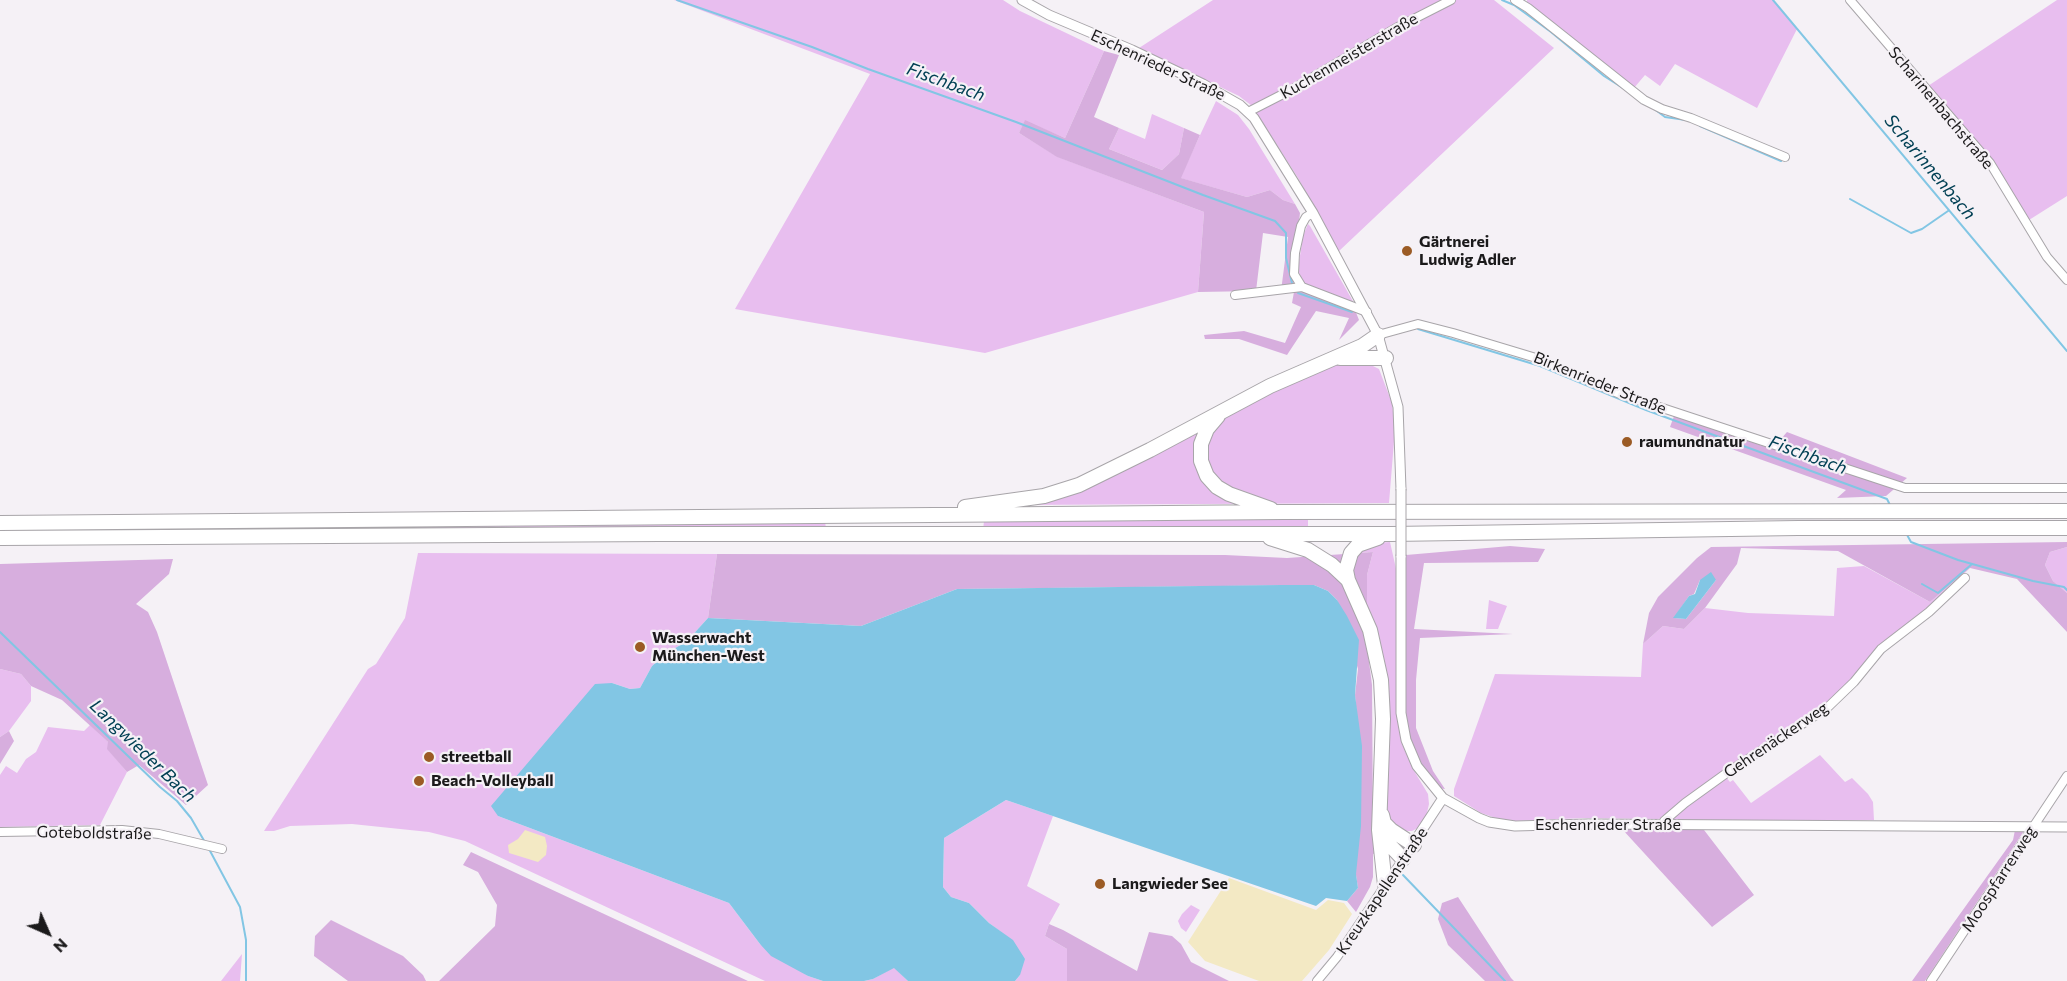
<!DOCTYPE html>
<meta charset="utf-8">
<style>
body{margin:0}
#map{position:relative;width:2067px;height:981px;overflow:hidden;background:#f5f1f6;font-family:Commissioner,sans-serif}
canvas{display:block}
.north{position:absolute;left:18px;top:903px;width:60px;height:60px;-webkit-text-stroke:4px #f5f1f6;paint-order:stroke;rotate:135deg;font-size:16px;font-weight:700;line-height:24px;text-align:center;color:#1b1a1b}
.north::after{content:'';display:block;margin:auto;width:21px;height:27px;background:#1b1a1b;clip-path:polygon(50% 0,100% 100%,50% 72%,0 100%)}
</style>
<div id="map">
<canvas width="2067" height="981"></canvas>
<div class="north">N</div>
</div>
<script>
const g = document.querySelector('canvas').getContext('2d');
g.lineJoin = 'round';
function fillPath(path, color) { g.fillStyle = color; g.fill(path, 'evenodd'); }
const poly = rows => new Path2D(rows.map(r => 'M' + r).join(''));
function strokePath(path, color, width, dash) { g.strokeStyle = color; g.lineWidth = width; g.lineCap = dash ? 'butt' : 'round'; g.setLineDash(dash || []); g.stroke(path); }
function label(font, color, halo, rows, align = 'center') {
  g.font = font + ' Commissioner,sans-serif'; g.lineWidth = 4.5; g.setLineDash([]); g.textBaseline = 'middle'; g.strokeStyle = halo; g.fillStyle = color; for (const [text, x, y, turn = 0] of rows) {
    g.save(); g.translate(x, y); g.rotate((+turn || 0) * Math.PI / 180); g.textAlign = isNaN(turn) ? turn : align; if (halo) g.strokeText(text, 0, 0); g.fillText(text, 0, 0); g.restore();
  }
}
fillPath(poly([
 [674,0,1003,0,1020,11,1104,51,1065,138,1025,121,1019,133,1058,157,1204,212,1198,292,985,353,735,309,870,74],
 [1213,0,1494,0,1554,48,1338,252,1298,178,1252,106,1239,96,1139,48],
 [1527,0,1773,0,1797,29,1757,108,1675,64,1660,86,1645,75,1634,88,1527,3],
 [2057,0,2067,0,2067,196,2029,220,1993,160,1928,86],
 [1216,101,1238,115,1249,129,1295,204,1283,200,1270,190,1247,197,1180,178],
 [1152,114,1184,128,1179,154,1162,170,1109,149,1119,128,1145,139],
 [1308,224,1310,226,1354,303,1303,285,1298,269,1303,236],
 [1367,363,1379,369,1392,403,1395,429,1389,503,1015,505,1069,492,1310,370,1332,364],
 [1308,519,1308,529,983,530,984,521],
 [825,522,826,528,0,534,0,529,526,526],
 [1390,542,1397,573,1397,717,1402,744,1413,769,1428,794,1429,804,1426,817,1418,828,1412,831,1401,831,1387,821,1378,640,1367,605,1367,575,1373,552,1358,553,1375,543],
 [2067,547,2067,593,2053,581,2045,565,2050,552],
 [418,553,717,554,708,618,687,641,667,653,652,666,640,688,630,689,612,683,498,816,729,903,760,944,808,976,823,981,765,981,465,841,429,832,352,824,290,826,274,831,264,831,368,669,376,664,405,618],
 [1864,566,1930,602,1970,568,1836,697,1662,818,1658,819,1583,818,1515,821,1496,818,1481,813,1454,796,1454,789,1495,674,1641,677,1643,644,1663,626,1684,629,1705,608,1748,613,1834,616,1837,568],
 [1489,600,1507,606,1498,629,1486,629],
 [0,669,21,674,31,686,31,701,9,731,0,737],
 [90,725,108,742,108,749,127,772,100,825,0,827,0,775,6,766,17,773,26,759,36,752,48,727,84,731],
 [1820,755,1845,782,1852,778,1868,794,1873,802,1874,820,1671,820,1725,776,1730,782,1733,780,1751,803],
 [1006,800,1053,816,1027,886,1060,904,1049,924,1045,936,1067,949,1067,981,1015,981,1020,975,1013,941,989,923,969,903,951,897,943,887,944,838],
 [1191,905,1200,910,1186,932,1181,928,1178,921,1182,914],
 [242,954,240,981,221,981],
 [894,967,908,981,864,981,873,979]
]), '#e8beef');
fillPath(poly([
 [1104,51,1119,55,1094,117,1119,128,1109,149,1162,170,1179,154,1184,128,1200,135,1181,178,1247,197,1270,190,1283,200,1295,204,1300,213,1293,274,1302,290,1355,310,1359,320,1339,340,1349,318,1316,311,1287,355,1239,339,1205,339,1204,335,1244,331,1285,343,1301,307,1292,303,1294,292,1281,291,1288,237,1263,233,1256,291,1198,292,1204,212,1057,157,1019,133,1025,120,1065,138],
 [1674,416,1772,449,1787,432,1907,478,1886,496,1837,498,1846,490,1670,427],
 [2067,542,2067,547,2050,552,2045,565,2053,581,2067,593,2067,632,2017,579,1970,568,1930,602,1838,551,1741,548,1737,564,1705,608,1684,629,1663,626,1643,644,1649,613,1658,597,1697,558,1711,547],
 [1700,580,1716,580,1686,619,1674,618,1689,596,1694,594],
 [1510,546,1545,549,1538,562,1424,563,1414,629,1513,634,1420,638,1416,680,1416,728,1433,771,1445,789,1438,788,1417,759,1408,737,1404,713,1406,555],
 [1373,552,1367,575,1367,646,1372,685,1373,827,1378,853,1373,854,1373,877,1370,887,1356,912,1347,901,1358,888,1356,875,1357,718,1355,695,1358,669,1337,600,1328,591,1314,585,957,589,861,626,708,618,717,554,1225,555,1287,558],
 [173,559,169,574,136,604,148,612,157,632,208,785,186,805,139,765,127,772,107,749,108,742,62,700,31,686,21,674,0,669,0,564],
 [9,731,14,741,0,764,0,737],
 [1622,829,1704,830,1754,895,1712,927],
 [2015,830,2024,831,1925,981,1912,981,2013,840],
 [471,852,748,981,439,981,495,926,497,905,478,872,463,865],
 [1458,897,1511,978,1514,981,1485,981,1448,945,1438,919,1442,903],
 [331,920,403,956,423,975,426,981,348,981,314,956,315,936],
 [1049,924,1063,930,1137,971,1149,932,1172,936,1181,944,1191,962,1229,981,1067,981,1067,949,1045,936]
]), '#d7aede');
fillPath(poly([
 [525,830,545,837,547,846,546,855,538,862,509,853,508,845,518,839],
 [1229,878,1316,910,1328,900,1344,903,1352,914,1329,950,1302,981,1259,981,1205,961,1188,942]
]), '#f3e9c4');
fillPath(poly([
 [1711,572,1716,580,1686,619,1673,618,1689,596,1695,594,1700,580],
 [1281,585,1314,585,1328,591,1337,600,1347,616,1359,640,1355,695,1362,746,1361,826,1356,874,1358,888,1347,901,1326,898,1316,906,1006,800,944,838,943,887,951,897,969,903,989,923,1013,940,1025,959,1020,975,1015,981,908,981,894,968,873,979,864,981,823,981,808,976,771,956,760,944,729,903,498,816,491,806,595,684,612,683,630,689,640,688,652,666,667,653,687,641,708,618,861,626,957,589]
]), '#82c6e4');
strokePath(poly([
 [677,0,812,47,868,69,1016,122,1203,195,1275,221,1286,233,1286,258,1292,283],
 [1502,0,1514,5,1551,32,1604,76,1626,90],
 [1773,0,2067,351],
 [1653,108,1665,117,1686,120],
 [1700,126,1781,161],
 [1850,199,1911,233,1922,229,1948,211],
 [1298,293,1352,312],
 [1418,329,1540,366,1646,410,1887,499,1890,505],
 [1906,533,1911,542,1958,560,2033,581,2064,587,2067,590],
 [1922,584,1938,593,1972,564],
 [0,632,160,787,177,801,191,818,206,844],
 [209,849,240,907,246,940,246,981],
 [1403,875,1505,981]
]), '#82c6e4', 2);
const minor = poly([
 [1515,0,1528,8,1644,100,1662,109,1691,118,1785,157],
 [1850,0,1990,163,2047,257,2067,280],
 [1248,112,1291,90,1396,28,1451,0],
 [1313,213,1306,217,1301,226,1295,253,1294,274,1302,287,1367,312],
 [1235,295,1302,287],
 [1378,335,1418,324,1453,333,1536,358,1620,394,1905,488,2067,488],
 [1663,825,1664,821,1685,803,1728,772,1827,708,1854,682,1881,649,1929,612,1965,578],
 [0,832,122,830,159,834,222,849],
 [1317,981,1337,957,1403,859],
 [1931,981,2067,776]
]);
const tertiary = poly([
 [1022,0,1049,15,1132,50,1203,84,1240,105,1254,118,1313,213,1378,335,1398,407,1401,489],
 [1401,556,1401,713,1406,740,1417,766,1443,798,1479,818,1489,822,1515,826,1588,824,2067,827],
 [1403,859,1443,798]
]);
const motorway = poly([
 [1340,358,1386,358],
 [1218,416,1207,429,1201,444,1201,461,1207,476,1217,487,1229,494,1271,509],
 [965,507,1044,496,1079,485,1150,450,1270,386,1362,346,1378,335],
 [0,523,1283,512,2067,511],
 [0,538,659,534,1391,534,1798,528,2067,528],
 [1270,538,1308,550,1332,565,1348,580],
 [1378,538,1358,545,1351,553,1346,570,1348,580,1370,630,1381,680,1383,719,1379,830,1385,885],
 [1382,815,1384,823,1391,830,1414,845],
 [1380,832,1385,840,1403,859]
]);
strokePath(minor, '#a8a5a9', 10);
strokePath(tertiary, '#a8a5a9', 11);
strokePath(motorway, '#a8a5a9', 16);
strokePath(minor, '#fff', 8);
strokePath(tertiary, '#fff', 9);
strokePath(motorway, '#fff', 14);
const tertiaryBridge = poly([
 [1401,489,1401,556]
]);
strokePath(tertiaryBridge, '#a8a5a9', 11, []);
strokePath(tertiaryBridge, '#fff', 9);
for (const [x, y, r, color] of [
 [1407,251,6,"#9b5b25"],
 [1627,442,6,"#9b5b25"],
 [640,647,6,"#9b5b25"],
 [429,757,6,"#9b5b25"],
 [419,781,6,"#9b5b25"],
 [1100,884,6,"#9b5b25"]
]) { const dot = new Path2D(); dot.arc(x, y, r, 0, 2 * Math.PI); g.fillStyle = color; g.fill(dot); strokePath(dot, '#f5f1f6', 2); }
label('16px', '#1b1a1b', '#f5f1f6', [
 ["Kuchenmeisterstraße",1349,56,-30],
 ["Eschenrieder Straße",1158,65,25],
 ["Scharinenbachstraße",1941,108,50],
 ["Birkenrieder Straße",1600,383,22],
 ["Gehrenäckerweg",1776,740,-34],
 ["Eschenrieder Straße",1608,825],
 ["Goteboldstraße",94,833,1],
 ["Moospfarrerweg",1999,879,-57],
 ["Kreuzkapellenstraße",1382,891,-56]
]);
label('bold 16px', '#1b1a1b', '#f5f1f6', [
 ["Gärtnerei",1419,242],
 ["Ludwig Adler",1419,260],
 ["raumundnatur",1639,442],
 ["Wasserwacht",652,638],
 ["München-West",652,656],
 ["streetball",441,757],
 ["Beach-Volleyball",431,781],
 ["Langwieder See",1112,884]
], 'left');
label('italic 18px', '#024054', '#f5f1f6', [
 ["Fischbach",946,82,20],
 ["Scharinnenbach",1930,167,50],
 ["Fischbach",1808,455,20],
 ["Langwieder Bach",143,751,44]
]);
</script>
